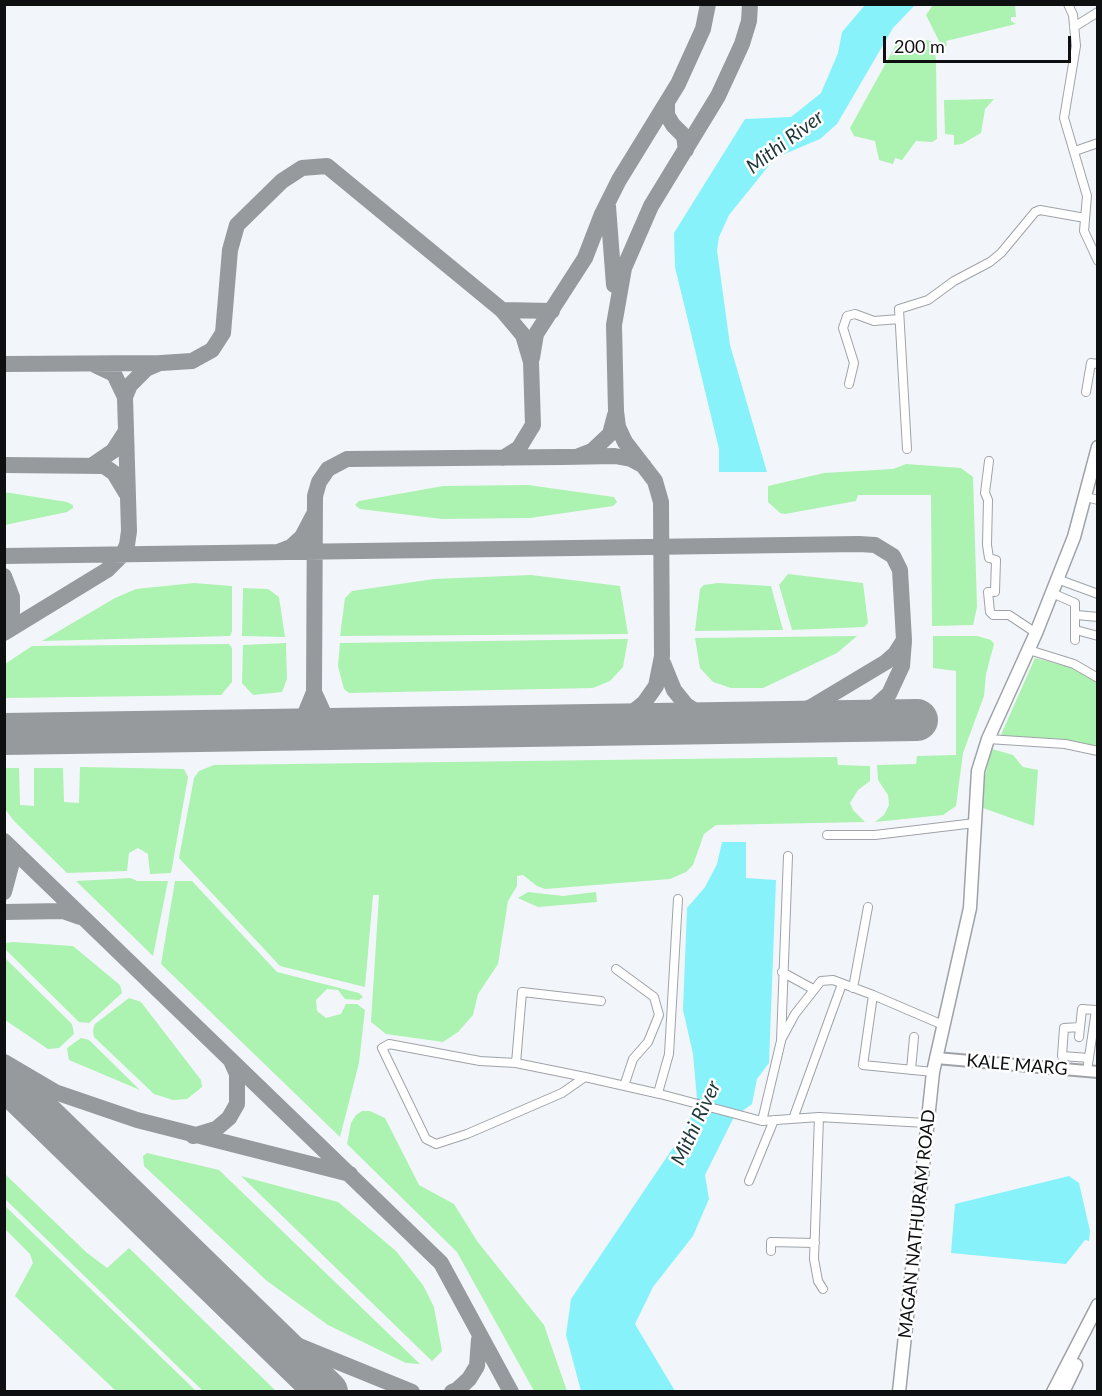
<!DOCTYPE html>
<style>
body{margin:0}
#map{position:relative;width:1102px;height:1396px;overflow:hidden;background:#f2f6fb;font-family:Lato,sans-serif}
canvas{display:block}
.frame{position:absolute;inset:0;border:6px solid #0d0f10;pointer-events:none}
.scale{position:absolute;left:883px;top:36px;width:188px;height:27px;box-sizing:border-box;border:3px solid #0d0f10;border-top:0;padding-left:8px;font-size:18px;line-height:21px;white-space:nowrap;color:#0d0f10;-webkit-text-stroke:4px #fff;paint-order:stroke}
</style>
<div id="map">
<canvas width="1102" height="1396"></canvas>
<div class="frame"></div>
<div class="scale">200 m</div>
</div>
<script>
const g = document.querySelector('canvas').getContext('2d');
g.lineJoin = 'round';
function fillPath(path, color) { g.fillStyle = color; g.fill(path, 'evenodd'); }
const poly = rows => new Path2D(rows.map(r => 'M' + r).join(''));
function strokePath(path, color, width, dash) { g.strokeStyle = color; g.lineWidth = width; g.lineCap = dash ? 'butt' : 'round'; g.setLineDash(dash || []); g.stroke(path); }
function label(font, color, halo, rows, align = 'center') {
  g.font = font + ' Lato,sans-serif'; g.lineWidth = 5; g.setLineDash([]); g.textBaseline = 'middle'; g.strokeStyle = halo; g.fillStyle = color; for (const [text, x, y, turn = 0] of rows) {
    g.save(); g.translate(x, y); g.rotate((+turn || 0) * Math.PI / 180); g.textAlign = isNaN(turn) ? turn : align; if (halo) g.strokeText(text, 0, 0); g.fillText(text, 0, 0); g.restore();
  }
}
fillPath(poly([
 [1015,4,1016,17,1011,17,1011,21,1016,24,946,41,947,46,942,47,926,15,933,5],
 [904,40,904,53,926,51,926,40,933,42,936,59,937,139,932,142,916,141,902,160,895,158,893,164,879,160,875,141,854,136,850,128,898,41],
 [994,99,985,109,981,133,962,144,954,145,954,135,945,134,944,100],
 [906,464,961,468,973,477,977,607,973,625,932,626,931,495,858,495,856,501,785,514,780,513,768,502,768,486,824,473,893,469],
 [528,485,614,497,617,502,613,506,530,518,442,519,360,509,355,505,359,501,443,486],
 [4,492,67,502,73,505,73,508,67,512,5,525],
 [788,574,863,583,868,623,864,627,792,630,779,585],
 [531,575,620,586,628,634,340,636,345,598,352,591,434,579],
 [194,583,232,586,232,631,230,636,42,641,115,598,136,589],
 [718,583,771,586,783,630,695,631,700,589,704,585],
 [243,588,268,589,279,597,285,637,242,636],
 [857,636,837,653,763,688,731,688,713,682,700,668,695,638],
 [933,636,977,636,991,640,994,644,986,674,984,696,963,753,956,806,943,815,875,822,884,815,889,805,888,795,878,780,877,765,916,764,917,756,956,755,956,671,933,668],
 [628,639,623,667,610,681,593,688,349,693,344,689,338,666,340,643],
 [286,643,287,679,282,692,253,695,242,683,243,645],
 [229,644,232,648,232,682,221,695,5,698,5,664,32,646],
 [1035,658,1069,667,1097,681,1097,747,1062,739,1000,737],
 [992,749,1013,755,1023,767,1038,770,1034,826,980,807,982,788],
 [837,757,838,765,870,766,870,781,858,790,850,803,853,810,865,822,716,825,704,834,693,865,686,872,670,879,545,889,537,886,523,875,517,876,517,886,508,901,498,964,478,994,473,1015,458,1032,443,1042,386,1034,371,1022,379,895,373,895,365,987,280,966,179,858,194,778,199,771,214,765],
 [80,767,184,769,188,777,171,873,150,874,148,854,138,848,129,853,127,871,67,873,14,821,5,809,5,768,19,768,20,805,34,806,34,768,63,768,64,802,79,803],
 [131,878,137,881,168,881,153,956,76,881],
 [175,881,192,881,277,972,359,993,363,997,359,1000,345,999,338,990,327,989,316,1000,317,1011,326,1018,341,1014,346,1004,357,1004,365,1010,359,1063,340,1137,161,964],
 [528,892,563,896,596,892,597,902,538,907,518,898],
 [13,942,73,946,120,985,122,993,89,1023,79,1022,5,949,5,943],
 [5,958,72,1024,74,1034,59,1048,48,1049,5,1020],
 [129,998,141,1002,201,1080,202,1087,187,1099,173,1100,154,1094,94,1037,93,1030,95,1024],
 [81,1038,89,1040,140,1090,69,1060,67,1048],
 [362,1111,370,1111,385,1118,419,1185,454,1204,477,1241,544,1325,567,1391,534,1391,457,1252,347,1144,351,1123,356,1115],
 [147,1153,219,1170,420,1364,406,1363,328,1325,267,1281,144,1166,143,1156],
 [5,1174,86,1252,107,1268,129,1248,276,1391,203,1391,5,1199],
 [241,1176,338,1202,396,1251,423,1285,434,1307,442,1351,432,1361],
 [5,1206,196,1391,116,1391,15,1296,33,1263,30,1254,5,1229]
]), '#acf2b0');
fillPath(poly([
 [865,5,915,5,893,28,837,124,820,139,775,158,729,215,719,237,717,250,730,345,767,472,719,472,719,449,675,267,674,233,745,119,791,117,821,93,838,53,842,32],
 [722,842,746,842,746,878,776,880,769,1063,757,1079,752,1104,734,1117,705,1175,709,1199,693,1236,653,1287,635,1324,675,1391,581,1391,566,1335,571,1299,687,1127,697,1099,693,1054,683,1010,687,908,705,887,717,864],
 [1069,1176,1079,1183,1090,1231,1089,1241,1085,1240,1066,1264,951,1253,955,1204]
]), '#88f2fb');
strokePath(poly([
 [667,102,667,115,673,125,684,136,686,150],
 [608,206,614,285],
 [502,310,552,311],
 [532,358,536,334,585,258,602,214,619,180,678,84,703,29,708,4],
 [4,364,161,363,192,361,212,350,223,333,230,250,237,225,282,181,302,168,327,166,502,310,523,335,531,362,533,425,519,448,503,458],
 [95,365,114,374,125,397],
 [579,456,592,451,610,434,615,415],
 [94,464,113,451,126,431],
 [4,465,104,466,114,473,126,493],
 [278,552,291,547,302,537,313,516],
 [4,556,859,544,875,545,893,556,900,570,904,640,895,654,886,662,811,707,771,722],
 [4,576,12,597,12,612,4,628],
 [4,633,107,570,122,555,127,545,129,531,125,397,130,385,146,369,160,363],
 [663,663,674,690,686,705,704,717,725,723],
 [314,692,324,714,351,728],
 [849,721,866,715,889,694,902,666,904,641],
 [601,725,627,717,644,703,656,686,662,656,661,502,655,481,625,442,618,427,616,411,614,325,624,268,651,206,718,96,742,44,749,21,750,4],
 [279,729,294,724,305,714,314,692,315,496,319,482,328,469,347,459,563,457,615,456,631,459,644,466],
 [4,841,441,1263,511,1392],
 [4,892,11,866,8,845],
 [4,912,63,911,80,917],
 [4,1062,55,1092,137,1120,350,1174],
 [193,1136,216,1129,229,1118,237,1104,237,1074,232,1063],
 [267,1333,412,1392],
 [452,1392,457,1390,469,1379,477,1366,479,1339]
]), '#969a9d', 16);
strokePath(poly([
 [4,734,917,720],
 [4,1078,327,1392]
]), '#969a9d', 42);
const street = poly([
 [1068,4,1073,15,1076,46,1064,118,1087,196,1084,231,1098,261],
 [1074,27,1098,12],
 [1075,151,1098,143],
 [849,384,854,363,843,328,847,316,855,314,874,321,899,319],
 [1086,392,1091,363,1098,364],
 [907,449,899,309,928,300,954,281,990,262,1001,253,1035,212,1040,210,1085,218],
 [989,461,985,493,988,500,987,545,989,558,996,560,995,592,988,592,990,612,993,615,1009,615,1036,633],
 [1086,497,1098,500],
 [1057,579,1098,594],
 [1052,593,1075,603,1075,640],
 [1077,615,1098,617],
 [1076,630,1098,636],
 [1029,650,1074,664,1098,678],
 [988,739,1065,744,1098,751],
 [827,835,875,835,975,823],
 [616,969,654,997,659,1015,648,1042,633,1059,624,1086],
 [782,972,813,989],
 [853,988,868,907],
 [873,995,863,1065,933,1072],
 [1080,1027,1064,1028,1062,1056,1089,1058],
 [1079,1037,1082,1009,1096,1010,1087,1071],
 [782,1038,795,1014,821,981,833,980,873,995,943,1025],
 [516,1063,522,992,601,1001],
 [911,1070,914,1037],
 [585,1077,516,1063,480,1061,389,1044,382,1048,426,1139,436,1144,467,1134,562,1093,585,1077,660,1094,762,1121,819,1117,926,1123],
 [658,1093,669,1054,678,899],
 [819,1117,814,1259,818,1281,823,1289],
 [793,1119,842,984],
 [762,1121,781,1041,788,856],
 [749,1181,774,1120],
 [771,1251,771,1242,815,1243]
]);
const secondary = poly([
 [936,1058,1098,1072]
]);
const primary = poly([
 [899,1392,933,1072,970,908,978,771,988,739,1036,633,1074,537,1098,447],
 [1053,1392,1098,1305],
 [1063,1392,1076,1365]
]);
strokePath(street, '#9fa3a7', 10);
strokePath(secondary, '#9fa3a7', 14);
strokePath(primary, '#9fa3a7', 15);
strokePath(street, '#fff', 8);
strokePath(secondary, '#fff', 10);
strokePath(primary, '#fff', 12);
label('18px', '#0d0f10', '#fff', [
 ["KALE MARG",1017,1065,5],
 ["MAGAN NATHURAM ROAD",917,1224,-84]
]);
label('italic 20px', '#1f383a', '#fff', [
 ["Mithi River",785,142,-37],
 ["Mithi River",696,1123,-65]
]);
</script>
